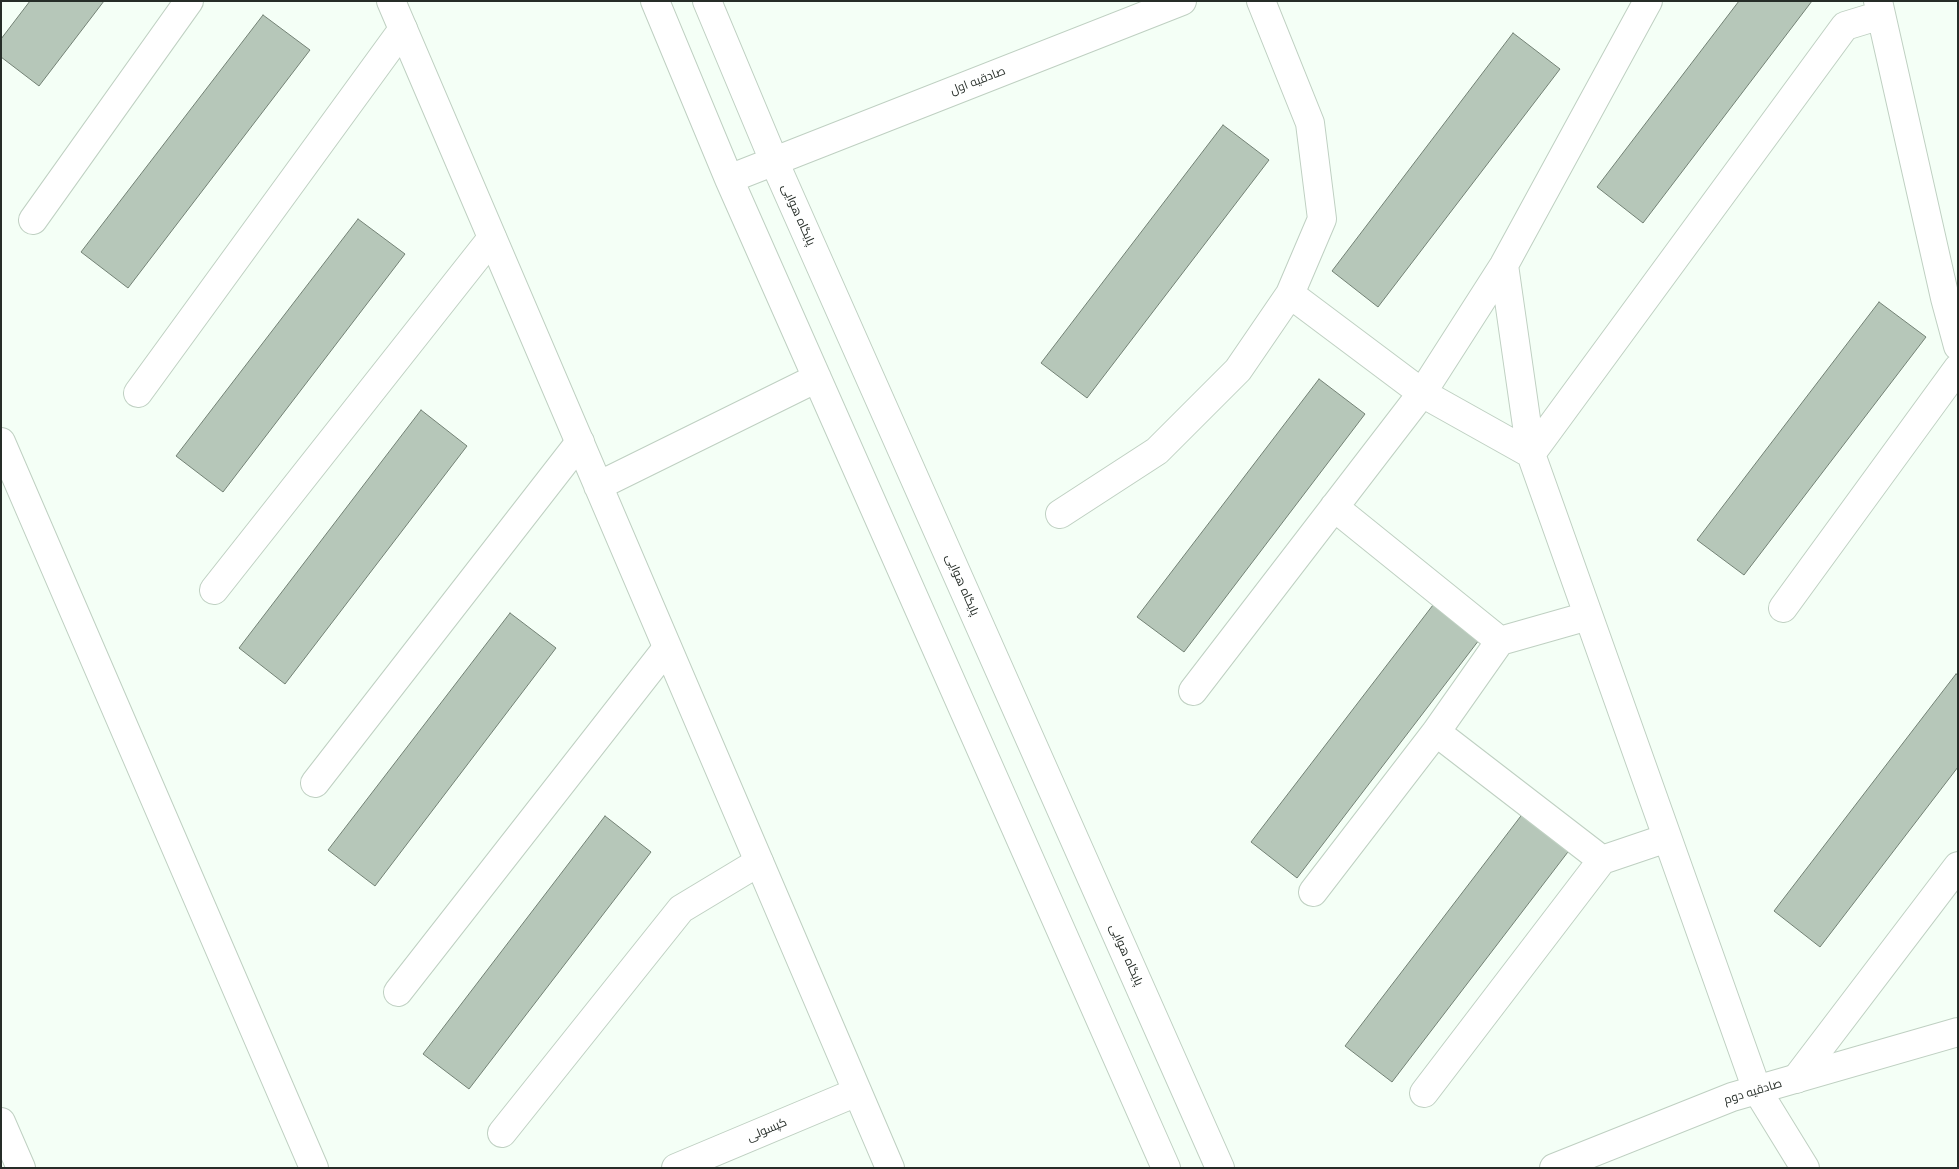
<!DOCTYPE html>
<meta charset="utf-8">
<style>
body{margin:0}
#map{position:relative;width:1959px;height:1169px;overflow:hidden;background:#f4fff6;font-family:Helvetica,sans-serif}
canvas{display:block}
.frame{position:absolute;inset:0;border:2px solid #262d28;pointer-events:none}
</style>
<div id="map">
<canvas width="1959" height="1169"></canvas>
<div class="frame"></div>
</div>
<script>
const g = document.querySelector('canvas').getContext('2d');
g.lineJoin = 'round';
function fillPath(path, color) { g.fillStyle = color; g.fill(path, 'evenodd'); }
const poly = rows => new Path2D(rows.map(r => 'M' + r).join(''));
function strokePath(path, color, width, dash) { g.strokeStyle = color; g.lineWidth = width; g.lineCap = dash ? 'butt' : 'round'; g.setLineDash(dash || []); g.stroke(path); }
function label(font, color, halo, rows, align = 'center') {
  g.font = font + ' Helvetica,Cairo,sans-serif'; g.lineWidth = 5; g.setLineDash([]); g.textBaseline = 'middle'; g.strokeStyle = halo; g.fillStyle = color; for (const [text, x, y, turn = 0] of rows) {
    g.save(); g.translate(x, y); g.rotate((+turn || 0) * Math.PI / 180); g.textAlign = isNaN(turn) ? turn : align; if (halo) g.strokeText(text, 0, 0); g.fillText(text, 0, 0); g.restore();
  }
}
const building = poly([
 [30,1,104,1,39,86,1,57,1,39,30,1],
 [1739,1,1812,1,1643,223,1597,187,1739,1],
 [263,15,310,50,128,288,81,252,263,15],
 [1513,33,1560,69,1378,307,1332,271,1513,33],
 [1223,125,1269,160,1087,398,1041,363,1223,125],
 [358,219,405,254,223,492,176,456,358,219],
 [1879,302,1926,337,1744,575,1697,540,1879,302],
 [1319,379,1365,414,1184,652,1137,617,1319,379],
 [421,410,467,446,285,684,239,648,421,410],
 [1433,605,1479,640,1297,878,1251,842,1433,605],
 [510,613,556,648,375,886,328,850,510,613],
 [1956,674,1958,675,1958,767,1820,947,1774,911,1956,674],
 [1527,808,1574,844,1392,1082,1345,1046,1527,808],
 [605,816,651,852,469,1089,423,1054,605,816]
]);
fillPath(building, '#b6c7b9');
strokePath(building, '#738275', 1);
const street = poly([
 [1878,1,1945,298,1958,346],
 [33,220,189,1],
 [1504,265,1531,454,1422,393,1504,265,1648,1],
 [138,393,403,29],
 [1,442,314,1168],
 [1334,507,1500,641],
 [1060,514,1157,451,1238,370,1290,294,1322,219,1310,123,1261,1],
 [214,590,492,238],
 [1783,608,1958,368],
 [1193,691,1422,393,1290,294],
 [1436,732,1602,860],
 [315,783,580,442],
 [1313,892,1436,732,1500,641,1588,616],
 [398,992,667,648],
 [1796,1079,1958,866],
 [1424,1093,1602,860,1667,838],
 [1,1122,21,1168],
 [502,1133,681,909,759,862],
 [676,1168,857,1092],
 [1805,1168,1757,1090,1531,454,1845,26,1881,15]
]);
const secondary = poly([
 [391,1,890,1168],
 [655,1,729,179,1166,1168],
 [707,1,774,161,1220,1168],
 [729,179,1182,1],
 [598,486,817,378],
 [1554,1168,1732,1097,1958,1032]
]);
strokePath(street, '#bfd0c2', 30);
strokePath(secondary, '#bfd0c2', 30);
strokePath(street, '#fff', 28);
strokePath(secondary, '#fff', 28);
label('12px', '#262d28', '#fff', [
 ["صادقیه اول",978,81,-21],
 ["پایگاه هوایی",798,215,66],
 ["پایگاه هوایی",962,585,66],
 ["پایگاه هوایی",1126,955,66],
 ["صادقیه دوم",1753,1092,-17],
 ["کپسولی",767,1130,-23]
]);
</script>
